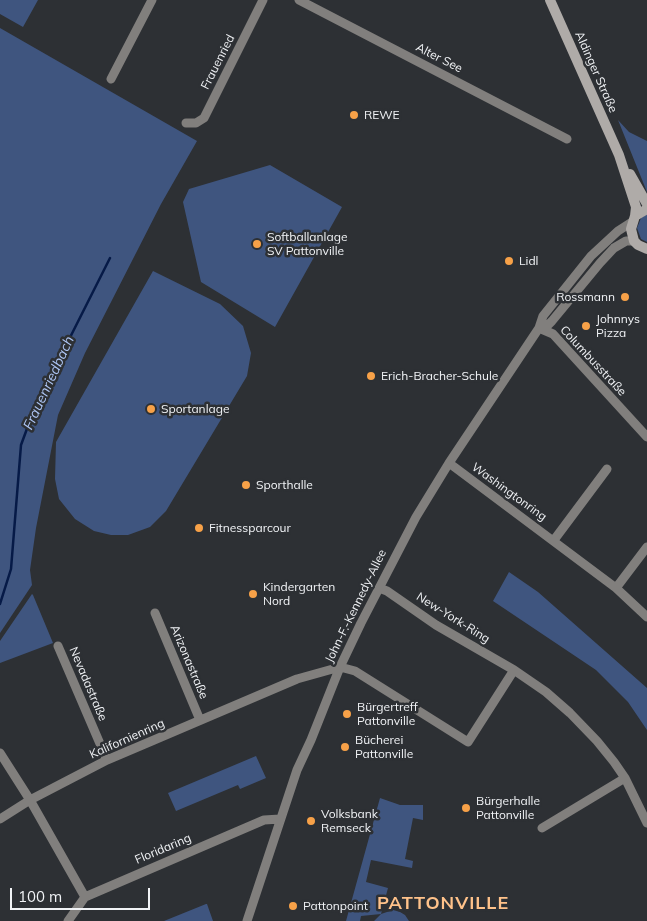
<!DOCTYPE html>
<meta charset="utf-8">
<style>
body{margin:0}
#map{position:relative;width:647px;height:921px;overflow:hidden;background:#2d3034;font-family:Mulish,sans-serif}
canvas{display:block}
.scale{position:absolute;left:10px;top:888px;width:140px;height:22px;box-sizing:border-box;border:2px solid #f1f3f6;border-top:0;padding-left:6px;font-size:15px;line-height:18px;white-space:nowrap;color:#f1f3f6;-webkit-text-stroke:4px #2d3034;paint-order:stroke}
</style>
<div id="map">
<canvas width="647" height="921"></canvas>
<div class="scale">100 m</div>
</div>
<script>
const g = document.querySelector('canvas').getContext('2d');
g.lineJoin = 'round';
function fillPath(path, color) { g.fillStyle = color; g.fill(path, 'evenodd'); }
const poly = rows => new Path2D(rows.map(r => 'M' + r).join(''));
function strokePath(path, color, width, dash) { g.strokeStyle = color; g.lineWidth = width; g.lineCap = dash ? 'butt' : 'round'; g.setLineDash(dash || []); g.stroke(path); }
function label(font, color, halo, rows, align = 'center') {
  g.font = font + ' Mulish,sans-serif'; g.lineWidth = 5; g.setLineDash([]); g.textBaseline = 'middle'; g.strokeStyle = halo; g.fillStyle = color; for (const [text, x, y, turn = 0] of rows) {
    g.save(); g.translate(x, y); g.rotate((+turn || 0) * Math.PI / 180); g.textAlign = isNaN(turn) ? turn : align; if (halo) g.strokeText(text, 0, 0); g.fillText(text, 0, 0); g.restore();
  }
}
fillPath(poly([
 [0,0,38,0,23,27,0,14],
 [0,28,197,141,161,204,85,353,58,415,36,528,30,570,32,585,0,633],
 [618,120,629,132,647,141,647,192],
 [270,165,342,207,275,327,201,282,183,202,189,189],
 [647,214,647,242,641,239,637,228,641,218],
 [153,271,220,304,243,326,251,353,247,376,166,511,150,527,128,535,111,535,94,531,75,519,59,499,55,479,56,442],
 [509,572,538,592,647,688,647,730,628,702,596,670,493,601],
 [32,594,33,595,53,643,0,663,0,641],
 [256,756,266,778,240,789,238,785,176,811,168,793],
 [380,798,400,805,423,805,423,820,413,818,405,859,413,861,412,868,371,860,366,882,388,888,381,914,393,910,400,912,405,915,409,921,374,921,381,914,361,916,360,921,346,921],
 [207,904,213,921,164,921,206,904]
]), '#3f557f');
strokePath(poly([
 [0,604,11,569,21,445,35,407,110,258]
]), '#061a47', 2.5);
strokePath(poly([
 [299,0,567,139],
 [111,79,152,0],
 [186,123,196,123,204,118,263,0],
 [539,328,553,334,647,437],
 [539,328,548,325,552,321,600,263,614,248,626,241,634,241],
 [449,463,616,588,647,617],
 [554,540,607,469],
 [379,588,387,591,436,625,514,670,546,692,570,713,597,741,614,762,625,778,647,823],
 [616,588,647,547],
 [155,613,200,720],
 [58,646,107,760],
 [0,753,30,800,0,819],
 [542,828,625,778],
 [85,897,30,800,107,760,147,743,297,679,340,667,355,671,468,742,514,670],
 [68,921,85,897,264,820,280,819],
 [247,921,297,770,311,740,340,667,361,623,416,517,449,463,539,328,543,316,591,256,618,231,632,222]
]), '#817f7d', 9);
strokePath(poly([
 [550,0,619,155,636,207,635,216],
 [630,174,647,204],
 [647,209,635,216,631,229,634,241,638,245,647,249]
]), '#afaba8', 10);
for (const [x, y, r, color] of [
 [354,115,5,"#f7a148"],
 [257,244,5,"#f7a148"],
 [509,261,5,"#f7a148"],
 [625,297,5,"#f7a148"],
 [586,326,5,"#f7a148"],
 [371,376,5,"#f7a148"],
 [151,409,5,"#f7a148"],
 [246,485,5,"#f7a148"],
 [199,528,5,"#f7a148"],
 [253,594,5,"#f7a148"],
 [347,714,5,"#f7a148"],
 [345,747,5,"#f7a148"],
 [466,808,5,"#f7a148"],
 [311,821,5,"#f7a148"],
 [293,906,5,"#f7a148"]
]) { const dot = new Path2D(); dot.arc(x, y, r, 0, 2 * Math.PI); g.fillStyle = color; g.fill(dot); strokePath(dot, '#2d3034', 2); }
label('12px', '#f1f3f6', '#2d3034', [
 ["Alter See",439,58,27],
 ["Frauenried",218,62,-63],
 ["Aldinger Straße",596,72,66],
 ["Columbusstraße",593,361,47],
 ["Washingtonring",509,492,36],
 ["John-F.-Kennedy-Allee",356,606,-64],
 ["New-York-Ring",453,618,32],
 ["Arizonastraße",189,662,67],
 ["Nevadastraße",88,684,67],
 ["Kalifornienring",127,739,-24],
 ["Floridaring",163,849,-23]
]);
label('12px', '#f1f3f6', '#2d3034', [
 ["REWE",364,115],
 ["Softballanlage",267,237],
 ["SV Pattonville",267,251],
 ["Lidl",519,261],
 ["Rossmann",615,297,"right"],
 ["Johnnys",596,319],
 ["Pizza",596,333],
 ["Erich-Bracher-Schule",381,376],
 ["Sportanlage",161,409],
 ["Sporthalle",256,485],
 ["Fitnessparcour",209,528],
 ["Kindergarten",263,587],
 ["Nord",263,601],
 ["Bürgertreff",357,707],
 ["Pattonville",357,721],
 ["Bücherei",355,740],
 ["Pattonville",355,754],
 ["Bürgerhalle",476,801],
 ["Pattonville",476,815],
 ["Volksbank",321,814],
 ["Remseck",321,828],
 ["Pattonpoint",303,906]
], 'left');
label('italic 14px', '#aec6f5', '#2d3034', [
 ["Frauenriedbach",49,383,-65]
]);
g.letterSpacing = '1px';
label('bold 18px', '#ffc28a', '#2d3034', [
 ["PATTONVILLE",443,904]
]);
g.letterSpacing = '0px';
</script>
